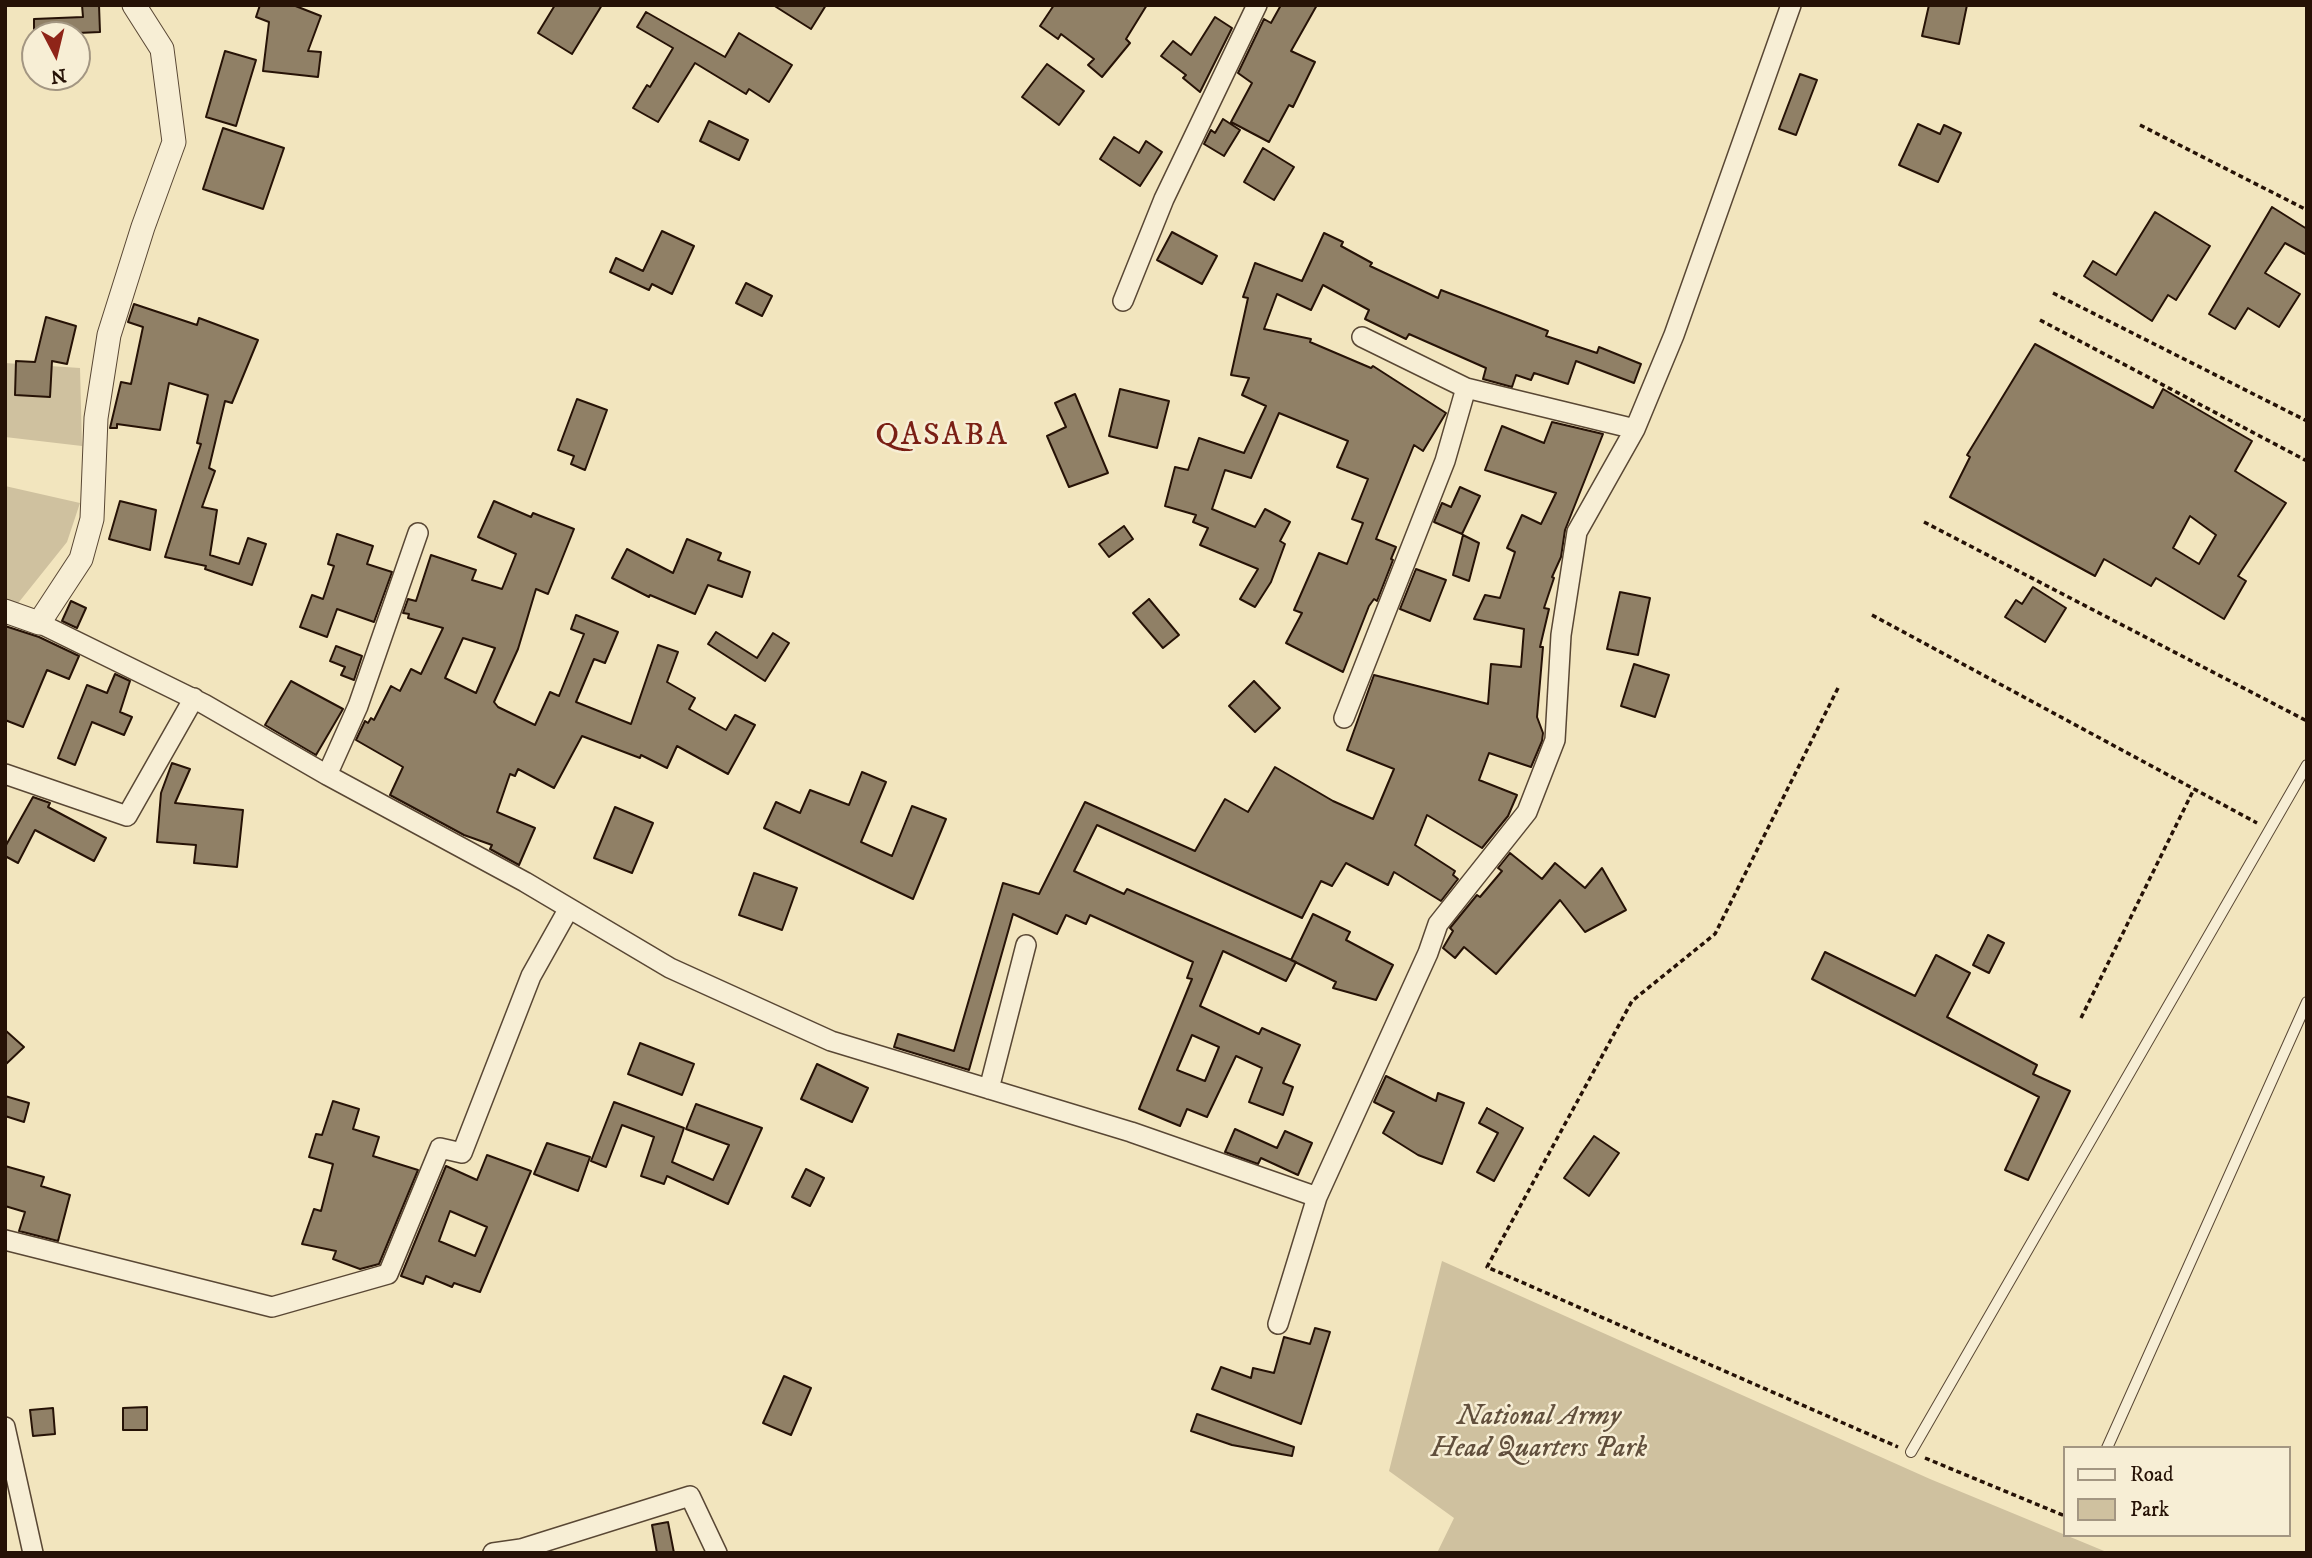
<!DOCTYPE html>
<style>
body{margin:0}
#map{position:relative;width:2312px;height:1558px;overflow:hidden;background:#f2e5be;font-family:"IM FELL DW Pica",serif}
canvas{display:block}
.frame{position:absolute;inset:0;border:7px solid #261206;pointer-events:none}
.legend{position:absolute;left:2063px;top:1446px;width:228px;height:91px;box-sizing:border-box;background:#f7eed5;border:2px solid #a39682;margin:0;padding:9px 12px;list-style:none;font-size:21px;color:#261206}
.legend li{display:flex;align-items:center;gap:14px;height:35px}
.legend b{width:35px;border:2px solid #a39682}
.north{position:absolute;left:21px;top:21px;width:70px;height:70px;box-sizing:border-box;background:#f7eed5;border:2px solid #a39682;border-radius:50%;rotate:173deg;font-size:19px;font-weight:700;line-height:28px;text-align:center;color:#261206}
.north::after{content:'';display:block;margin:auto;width:24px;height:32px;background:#8f2418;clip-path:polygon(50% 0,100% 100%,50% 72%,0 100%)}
</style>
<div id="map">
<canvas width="2312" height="1558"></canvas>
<div class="frame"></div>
<ul class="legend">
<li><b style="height:9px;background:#f7eed5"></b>Road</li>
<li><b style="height:19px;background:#cfc19f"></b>Park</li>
</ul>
<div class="north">N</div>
</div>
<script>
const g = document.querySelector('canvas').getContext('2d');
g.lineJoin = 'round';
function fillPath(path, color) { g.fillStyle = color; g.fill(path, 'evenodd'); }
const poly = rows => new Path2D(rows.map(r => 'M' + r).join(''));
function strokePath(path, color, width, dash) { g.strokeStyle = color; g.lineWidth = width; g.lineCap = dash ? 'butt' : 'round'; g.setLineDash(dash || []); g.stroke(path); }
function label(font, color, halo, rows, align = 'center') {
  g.font = font + ' "IM FELL DW Pica",serif'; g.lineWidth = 5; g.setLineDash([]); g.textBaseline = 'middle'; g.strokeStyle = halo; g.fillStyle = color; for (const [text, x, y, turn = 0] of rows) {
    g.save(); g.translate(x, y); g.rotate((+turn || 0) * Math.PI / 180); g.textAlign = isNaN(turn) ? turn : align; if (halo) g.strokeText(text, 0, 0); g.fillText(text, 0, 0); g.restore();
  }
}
fillPath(poly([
 [5,363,80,368,82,446,5,437],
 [5,486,80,503,67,542,15,607,5,602],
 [1442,1261,1930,1479,2109,1553,1437,1553,1454,1518,1389,1471]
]), '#cfc19f');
const building = poly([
 [82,5,99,5,100,32,34,35,34,19,83,17,82,5],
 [260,5,293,5,321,16,308,51,321,52,318,77,263,71,269,22,256,17,260,5],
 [555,5,602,5,572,54,538,33,555,5],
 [773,5,826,5,811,29,773,5],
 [1054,5,1147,5,1126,39,1130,43,1102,77,1088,65,1094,59,1061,34,1058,39,1040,26,1054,5],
 [1281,5,1317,5,1291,51,1315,62,1293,107,1289,105,1269,142,1231,122,1252,83,1238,73,1264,19,1271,23,1281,5],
 [1929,5,1967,5,1959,44,1922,36,1929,5],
 [646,12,725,57,739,33,792,65,769,102,749,89,746,94,695,63,658,122,633,108,647,85,650,87,673,48,637,27,646,12],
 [1215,17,1232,28,1200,92,1183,78,1186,75,1161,56,1173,41,1191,55,1215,17],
 [225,51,256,60,236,126,206,117,225,51],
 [1047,64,1084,91,1059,125,1022,97,1047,64],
 [1800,74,1817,80,1796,135,1779,129,1800,74],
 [1223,119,1240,130,1224,156,1204,144,1211,130,1215,133,1223,119],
 [709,121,748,140,739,160,700,141,709,121],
 [1918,124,1940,134,1944,125,1961,133,1938,182,1899,165,1918,124],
 [223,128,284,148,263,209,203,189,223,128],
 [1114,137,1139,153,1146,141,1162,152,1140,186,1100,159,1114,137],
 [1263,148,1294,167,1274,200,1244,182,1263,148],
 [2272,207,2307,229,2307,255,2285,243,2265,273,2300,294,2279,327,2248,308,2235,329,2209,314,2272,207],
 [2155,212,2210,246,2176,300,2168,295,2152,321,2084,276,2093,261,2116,275,2155,212],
 [662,231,694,246,672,294,652,284,649,290,610,272,616,258,643,271,662,231],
 [1172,232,1217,256,1202,284,1157,260,1172,232],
 [1324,233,1343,242,1341,246,1372,263,1370,266,1438,298,1441,290,1548,331,1546,336,1597,353,1599,347,1641,364,1634,383,1576,361,1568,384,1534,373,1531,380,1516,375,1512,387,1483,379,1486,368,1409,334,1406,339,1365,319,1369,310,1323,285,1311,310,1277,294,1264,329,1311,339,1310,342,1371,368,1373,366,1446,413,1423,451,1414,445,1376,539,1396,547,1391,559,1393,560,1377,601,1374,599,1369,606,1343,672,1286,643,1302,613,1294,610,1319,553,1347,564,1363,523,1352,519,1368,479,1337,467,1348,441,1279,413,1251,478,1225,470,1212,509,1255,527,1265,509,1290,522,1280,541,1285,544,1271,582,1255,607,1240,599,1258,569,1200,545,1208,528,1193,522,1196,515,1165,506,1175,467,1188,470,1199,438,1244,453,1266,406,1242,395,1249,378,1231,375,1248,298,1243,297,1255,263,1302,281,1324,233],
 [746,283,772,296,762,316,736,303,746,283],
 [134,304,197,325,199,318,258,340,232,403,225,401,209,468,215,471,202,507,217,510,210,555,239,564,248,538,266,544,252,585,205,569,206,566,165,557,201,444,197,443,208,395,169,383,160,430,117,424,117,428,110,428,121,382,131,384,143,327,128,322,134,304],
 [46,317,76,326,67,364,52,361,50,397,15,395,16,361,35,362,46,317],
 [2035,344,2153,408,2163,389,2252,441,2235,471,2286,503,2238,576,2246,581,2224,619,2156,578,2151,586,2104,559,2095,576,1950,497,1970,457,1967,455,2035,344],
 [2190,516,2216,535,2199,564,2173,548,2190,516],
 [1120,389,1169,401,1157,448,1109,436,1120,389],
 [1075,394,1108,473,1069,487,1047,436,1066,427,1055,403,1075,394],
 [577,399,607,410,585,470,571,464,574,456,558,450,577,399],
 [1552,422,1603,434,1565,530,1561,557,1552,577,1554,578,1544,608,1549,609,1540,647,1543,647,1537,717,1543,733,1542,741,1531,767,1489,753,1479,780,1517,795,1508,816,1482,848,1427,815,1415,845,1455,871,1453,875,1458,879,1441,901,1394,872,1388,885,1346,863,1332,886,1321,881,1302,918,1097,825,1074,871,1124,894,1127,889,1296,962,1286,981,1223,951,1200,1006,1259,1034,1262,1028,1300,1045,1283,1083,1293,1087,1283,1115,1249,1102,1262,1068,1236,1056,1207,1117,1187,1109,1180,1126,1139,1109,1192,979,1187,978,1193,962,1090,915,1086,924,1066,915,1057,934,1013,914,969,1070,894,1047,898,1034,954,1051,1003,883,1039,894,1085,802,1195,851,1225,799,1248,812,1275,767,1333,801,1373,819,1394,769,1347,750,1374,675,1488,704,1491,664,1521,667,1524,629,1474,619,1485,595,1500,598,1515,552,1507,548,1522,515,1541,524,1556,493,1485,470,1502,426,1544,443,1552,422],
 [1192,1035,1219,1047,1205,1081,1177,1070,1192,1035],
 [1460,487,1480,496,1462,534,1434,522,1442,503,1451,507,1460,487],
 [120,501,156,510,150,550,109,539,120,501],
 [494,501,531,517,533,513,574,529,548,594,536,589,518,649,494,702,498,707,535,725,550,692,559,696,584,634,571,629,576,615,618,632,605,663,594,659,576,702,631,724,658,645,678,652,667,682,695,698,689,709,726,730,735,715,755,725,728,774,677,746,667,768,641,755,640,758,582,736,554,788,518,769,515,776,510,774,497,812,535,828,519,865,490,849,492,845,464,835,390,795,403,767,356,740,365,721,368,723,371,718,374,720,391,686,400,691,411,669,421,674,443,628,408,618,409,614,403,613,408,599,416,601,431,555,476,570,472,580,502,589,516,554,478,537,494,501],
 [463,638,495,648,476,693,445,678,463,638],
 [1124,526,1133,539,1109,557,1099,544,1124,526],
 [337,534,373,546,367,564,392,572,374,622,337,609,327,637,300,627,312,595,323,599,334,566,328,564,337,534],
 [1463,535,1479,543,1469,581,1453,575,1463,535],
 [687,539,721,553,718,560,750,572,742,597,708,585,695,614,650,595,649,597,612,578,627,549,673,573,687,539],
 [1416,569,1446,580,1430,621,1400,609,1416,569],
 [2033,587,2066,608,2045,642,2005,617,2016,600,2022,604,2033,587],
 [1620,592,1650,598,1638,655,1607,649,1620,592],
 [1149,599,1179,635,1163,648,1133,613,1149,599],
 [71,601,86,608,77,628,62,621,71,601],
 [5,626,39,637,79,656,69,679,47,670,23,727,5,720,5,626],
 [716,632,757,658,773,633,789,643,765,681,708,644,716,632],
 [336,646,362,656,354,680,341,675,345,667,330,661,336,646],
 [1634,664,1669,675,1655,717,1621,706,1634,664],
 [115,674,130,681,120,712,132,717,124,735,92,722,75,765,58,758,87,685,107,693,115,674],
 [291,681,343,709,316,755,265,725,291,681],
 [1254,681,1280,708,1255,732,1229,706,1254,681],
 [172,763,190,769,175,803,243,810,237,867,194,863,196,845,157,842,161,793,172,763],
 [862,772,886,782,861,842,892,856,912,806,946,819,913,899,764,828,776,802,800,813,810,790,849,805,862,772],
 [33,797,50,803,48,807,106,838,94,861,35,830,18,863,5,856,5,847,33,797],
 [615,807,653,823,632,873,594,858,615,807],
 [1510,853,1542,879,1555,863,1585,888,1602,868,1626,910,1585,932,1560,900,1496,974,1464,947,1455,958,1443,948,1453,931,1450,928,1477,895,1480,897,1502,871,1498,868,1510,853],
 [754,873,797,888,782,930,739,915,754,873],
 [1313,914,1350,932,1346,940,1393,965,1376,1000,1333,988,1336,982,1291,960,1313,914],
 [1988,935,2004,943,1989,973,1973,965,1988,935],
 [1825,952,1915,996,1936,955,1970,973,1947,1017,2037,1065,2033,1074,2070,1091,2028,1180,2005,1170,2039,1097,1812,979,1825,952],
 [5,1030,24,1047,5,1065,5,1030],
 [640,1043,694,1064,682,1095,628,1074,640,1043],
 [817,1064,868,1088,852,1122,801,1099,817,1064],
 [1386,1076,1436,1101,1438,1093,1464,1103,1442,1164,1418,1155,1383,1133,1394,1112,1374,1102,1386,1076],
 [5,1096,29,1103,24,1122,5,1116,5,1096],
 [333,1101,359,1109,353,1129,379,1137,373,1156,418,1170,379,1264,360,1269,333,1259,336,1251,302,1244,314,1209,321,1211,333,1164,309,1157,316,1134,322,1135,333,1101],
 [614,1102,684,1128,672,1162,713,1180,729,1145,686,1129,696,1104,762,1128,728,1204,667,1176,664,1184,641,1176,654,1137,622,1125,606,1167,591,1161,614,1102],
 [1487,1108,1523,1128,1494,1181,1477,1172,1498,1133,1479,1123,1487,1108],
 [1235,1129,1277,1148,1285,1131,1312,1143,1298,1175,1261,1158,1258,1164,1225,1152,1235,1129],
 [1594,1136,1619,1153,1589,1196,1564,1178,1594,1136],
 [547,1143,590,1157,578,1191,534,1174,547,1143],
 [487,1155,531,1171,480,1292,454,1283,452,1287,426,1276,423,1284,401,1276,446,1166,477,1180,487,1155],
 [450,1211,487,1227,475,1256,439,1241,450,1211],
 [5,1166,44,1177,41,1186,70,1195,58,1241,19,1231,25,1212,5,1206,5,1166],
 [806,1169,824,1178,810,1206,792,1197,806,1169],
 [1315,1328,1330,1332,1301,1424,1212,1389,1221,1367,1251,1378,1253,1368,1274,1373,1284,1337,1310,1344,1315,1328],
 [784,1376,811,1388,791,1435,763,1423,784,1376],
 [147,1407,147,1430,123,1430,123,1408,147,1407],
 [53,1408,55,1434,33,1436,30,1410,53,1408],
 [1197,1414,1294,1447,1292,1456,1232,1445,1191,1431,1197,1414],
 [668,1522,674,1553,657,1553,652,1525,668,1522]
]);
fillPath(building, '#908066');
strokePath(building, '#261206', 2);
const service = poly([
 [2107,1448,2307,1002],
 [1911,1452,2307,765]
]);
const minor = poly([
 [1123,301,1164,199,1257,5],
 [1362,337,1466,388,1635,429],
 [39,623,204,704,327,775,525,882,670,968,831,1041,1131,1132,1317,1197,1428,953,1438,924,1527,812,1555,740,1561,635,1577,532,1635,429,1674,335,1791,5],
 [1344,718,1445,461,1466,388],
 [5,774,127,816,194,698],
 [327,775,358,706,418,533],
 [989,1089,1026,945],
 [5,1240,272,1307,388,1274,440,1148,462,1153,531,976,568,910],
 [1278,1324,1317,1197],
 [5,1427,33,1553],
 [493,1553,521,1549,690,1496,717,1553]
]);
const tertiary = poly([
 [5,611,39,623,81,559,92,519,96,418,109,335,143,227,174,142,162,49,134,5]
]);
strokePath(service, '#594734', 12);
strokePath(minor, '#594734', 22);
strokePath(tertiary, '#594734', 25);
strokePath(poly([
 [2140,125,2307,210],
 [2053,293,2307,421],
 [2040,320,2307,461],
 [1924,522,2307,721],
 [1872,615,2257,823],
 [1838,688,1715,934,1632,1001,1487,1267,1898,1447],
 [2081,1018,2194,789],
 [1925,1458,2065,1516]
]), '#261206', 3.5, [5, 3.5]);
strokePath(service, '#f7eed5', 10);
strokePath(minor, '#f7eed5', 19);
strokePath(tertiary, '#f7eed5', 23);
label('italic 28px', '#614f3c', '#f7eed5', [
 ["National Army",1539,1418],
 ["Head Quarters Park",1539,1450]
]);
g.letterSpacing = '2px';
label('32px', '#7a1f14', '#f7eed5', [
 ["QASABA",942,437]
]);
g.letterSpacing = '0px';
</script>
